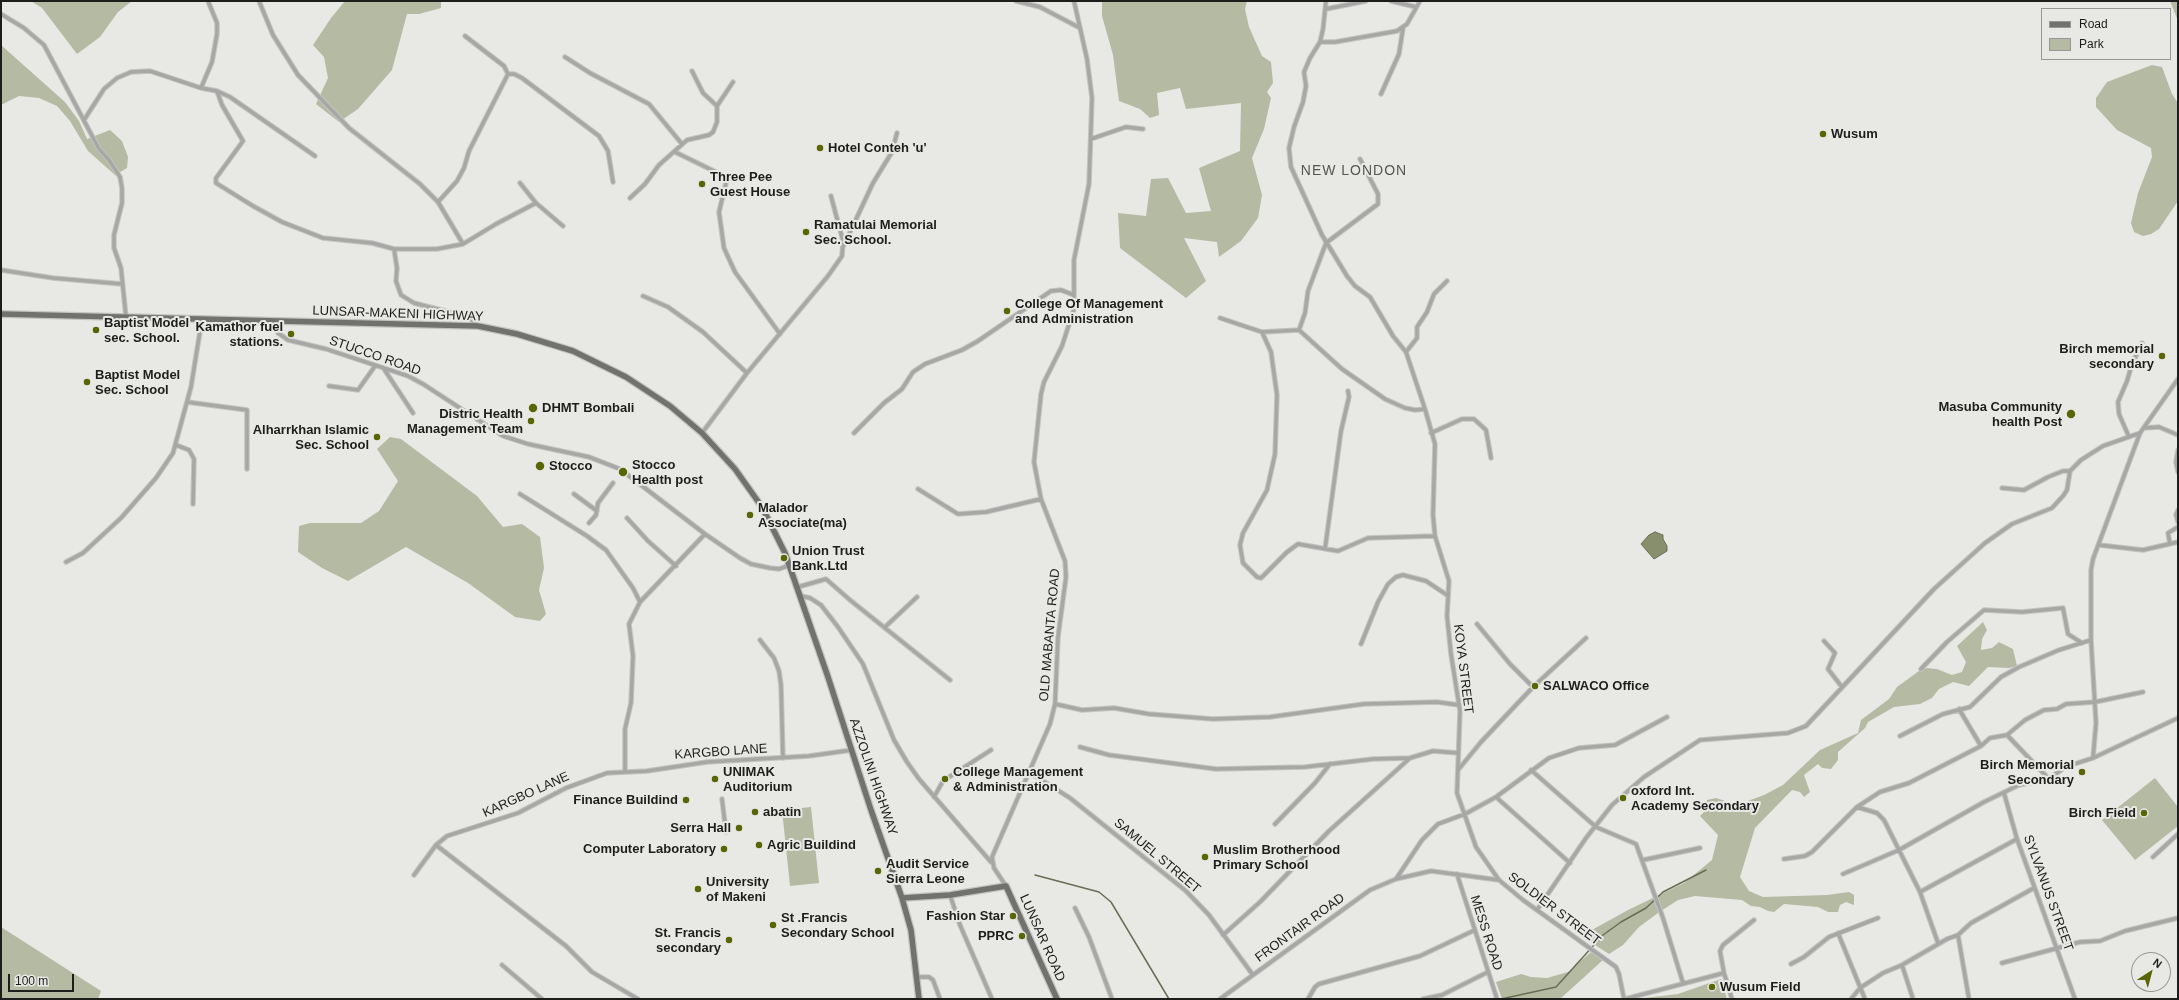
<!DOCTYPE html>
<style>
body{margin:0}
#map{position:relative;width:2179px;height:1000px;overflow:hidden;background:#e8e9e5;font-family:Helvetica,sans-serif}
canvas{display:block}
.frame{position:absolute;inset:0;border:2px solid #1d1e1c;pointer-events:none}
.legend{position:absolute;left:2041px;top:8px;width:130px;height:52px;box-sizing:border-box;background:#e8e9e5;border:1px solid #979895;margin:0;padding:5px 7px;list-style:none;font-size:12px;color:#1d1e1c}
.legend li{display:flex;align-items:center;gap:8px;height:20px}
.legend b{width:20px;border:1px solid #979895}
.north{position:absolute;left:2131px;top:952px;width:40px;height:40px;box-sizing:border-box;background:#e8e9e5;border:1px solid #979895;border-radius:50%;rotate:36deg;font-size:11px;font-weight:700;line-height:16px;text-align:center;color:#1d1e1c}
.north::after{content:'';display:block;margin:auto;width:14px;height:18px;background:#5a6506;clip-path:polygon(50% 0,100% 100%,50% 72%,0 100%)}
.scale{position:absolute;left:8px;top:974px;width:66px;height:18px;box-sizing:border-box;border:2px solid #1d1e1c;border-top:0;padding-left:5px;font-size:12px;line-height:14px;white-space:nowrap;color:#1d1e1c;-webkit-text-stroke:3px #e8e9e5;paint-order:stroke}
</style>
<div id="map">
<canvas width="2179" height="1000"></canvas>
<div class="frame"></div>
<ul class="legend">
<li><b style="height:5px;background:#71716e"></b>Road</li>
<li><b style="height:11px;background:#b5baa3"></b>Park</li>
</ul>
<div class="north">N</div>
<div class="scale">100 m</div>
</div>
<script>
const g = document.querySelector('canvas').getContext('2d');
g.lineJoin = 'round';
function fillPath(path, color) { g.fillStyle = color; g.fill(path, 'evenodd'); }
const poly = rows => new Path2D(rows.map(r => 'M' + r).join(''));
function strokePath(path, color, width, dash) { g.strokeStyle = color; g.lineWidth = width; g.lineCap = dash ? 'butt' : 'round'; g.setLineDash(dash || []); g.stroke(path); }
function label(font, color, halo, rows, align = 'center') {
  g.font = font + ' Helvetica,sans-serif'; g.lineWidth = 4; g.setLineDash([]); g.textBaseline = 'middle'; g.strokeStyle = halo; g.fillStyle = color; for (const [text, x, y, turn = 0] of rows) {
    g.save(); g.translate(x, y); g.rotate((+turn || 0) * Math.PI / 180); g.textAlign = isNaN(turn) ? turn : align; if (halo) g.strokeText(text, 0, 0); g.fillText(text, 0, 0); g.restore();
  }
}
fillPath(poly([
 [31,1,132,1,118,12,100,37,77,54,42,8],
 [345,1,441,1,441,8,419,14,407,14,392,70,358,109,339,122,316,104,328,78,324,57,313,45,331,18],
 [1102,1,1247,1,1245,9,1249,27,1262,56,1271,62,1273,83,1267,92,1271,98,1264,129,1252,158,1262,195,1258,218,1241,241,1219,257,1217,242,1184,238,1206,281,1186,298,1120,248,1118,213,1146,216,1151,179,1168,178,1186,213,1211,211,1199,168,1240,151,1241,103,1186,109,1180,88,1157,93,1159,115,1150,118,1140,109,1119,101,1113,55,1102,16],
 [2170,1,2178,1,2178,21],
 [1,45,65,102,79,121,87,139,110,130,122,141,128,157,127,168,115,175,88,151,70,121,57,106,39,98,19,96,1,105],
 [2152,65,2162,67,2172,94,2178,103,2178,201,2159,229,2151,234,2143,236,2134,232,2131,223,2138,193,2152,157,2151,148,2117,130,2096,107,2096,98,2107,82],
 [390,437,401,439,477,496,503,527,522,524,540,537,544,568,539,590,546,614,540,621,515,617,468,583,406,547,348,581,322,568,298,552,299,526,310,523,361,523,379,511,398,481,377,449],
 [1983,622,1987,630,1982,639,1981,650,1992,648,1999,642,2013,649,2017,666,2009,668,1988,667,1969,686,1953,682,1939,689,1932,698,1920,704,1894,707,1868,722,1865,728,1838,752,1838,760,1831,769,1822,768,1818,764,1804,775,1810,792,1804,797,1800,792,1792,790,1755,828,1740,877,1749,891,1763,897,1827,895,1849,892,1854,895,1854,905,1846,902,1840,905,1838,912,1828,912,1818,907,1784,904,1774,912,1768,911,1760,907,1751,906,1742,900,1695,896,1678,900,1658,913,1639,927,1623,945,1609,954,1581,936,1628,910,1684,883,1712,860,1718,835,1700,816,1705,811,1707,800,1716,798,1737,805,1764,795,1783,785,1820,750,1858,733,1861,720,1889,699,1897,687,1919,671,1927,668,1937,669,1952,675,1962,672,1966,662,1957,646],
 [2155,778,2178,807,2178,826,2135,860,2102,820],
 [811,807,819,883,790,886,782,810],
 [1,927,101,991,98,999,1,999],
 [1591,952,1603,960,1560,999,1502,999,1496,982,1521,974,1531,977,1547,978,1568,972],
 [1721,979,1727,999,1636,999,1678,994]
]), '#b5baa3');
const water = poly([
 [1655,532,1663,535,1663,539,1667,546,1667,551,1654,559,1641,544,1649,535,1655,532]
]);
fillPath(water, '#888f6c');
strokePath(water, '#686d54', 1);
strokePath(poly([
 [1035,875,1099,892,1111,902,1169,999],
 [1501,999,1556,987,1603,935,1621,922,1646,908,1663,892,1706,870]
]), '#686d54', 1.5);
const street = poly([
 [259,1,273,35,298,75,349,128,420,184,438,202,463,244],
 [1016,1,1040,7,1080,28],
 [1326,1,1323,29,1320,42,1310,58,1304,72,1306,86,1303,102,1294,127,1289,148,1291,167,1322,235,1347,276,1355,286,1370,297,1393,336,1406,352,1425,409,1435,444,1433,515,1435,536,1449,581,1447,616,1451,654,1460,711,1457,793,1476,847,1499,880],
 [1391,1,1416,7],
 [1326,9,1366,1],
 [1,14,24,28,44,45,99,149,109,160,120,177,122,188,122,203,114,235,114,248,121,268,126,317],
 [1320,42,1335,42,1397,31,1407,24,1420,1],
 [565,57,590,73,649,104,682,144],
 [692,71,703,93,717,106],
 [508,74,514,74,522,78,599,136,608,151,613,182],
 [201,88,212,62,217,34,217,23,208,1],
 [217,91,230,97,315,156],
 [1381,94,1399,54,1403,28],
 [84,120,104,89,117,78,131,72,150,71,201,88,217,91,222,105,243,141,216,178,216,183,253,206,282,222,323,238,372,243,394,249,437,249,463,244,496,224,536,203,563,226],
 [1091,139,1126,127,1143,129],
 [675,152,722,175,726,179,726,183,719,212,724,248,735,272,780,334],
 [520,183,536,203],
 [630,198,645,184,659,165,687,140,709,135,713,132,717,122,717,106,733,82],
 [438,202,457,181,464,168,469,151,508,74,504,66,465,36],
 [844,245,873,183,892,152,897,133],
 [394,249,397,268,396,281,401,295,414,303,468,317,478,326],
 [1,270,53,278,122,284],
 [643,296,668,307,703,332,747,373],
 [1220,318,1262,332,1299,330,1342,369,1385,399,1405,408,1415,410,1425,409],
 [273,321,278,333,288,340,326,349,408,376,423,384,503,436,528,444,589,457,620,469,705,534,740,558,751,564,770,568,779,569,790,565],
 [1299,330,1305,313,1308,291,1326,243,1378,204,1378,194,1360,159],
 [1262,332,1271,352,1277,395,1275,454,1267,490,1243,533,1240,545,1243,563,1257,577,1261,578,1287,552,1298,544,1338,551,1368,538,1435,536],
 [1406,352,1417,338,1417,327,1427,312,1434,294,1447,281],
 [384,369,413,413],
 [329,386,358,390,375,366],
 [187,402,247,410,247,469],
 [2144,428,2159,427,2178,435],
 [702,433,747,373,828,276,842,256,843,241,831,196],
 [854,433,884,403,902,389,913,372,925,364,962,350,978,341,1051,291,1061,290,1074,295],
 [1431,433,1462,419,1474,419,1486,430,1491,458],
 [2129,437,2119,414,2118,402,2127,381,2132,364,2142,343],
 [176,445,189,450,194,459,193,504],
 [2178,450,2176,462,2178,472],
 [2002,488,2024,490,2048,477,2063,471,2070,471],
 [918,489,958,514,986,512,1041,499],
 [520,494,587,536,606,550,633,588,640,602],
 [574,494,597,511],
 [2178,510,2176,515,2178,522],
 [627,518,648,541,676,566],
 [589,523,596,515,598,503,613,483],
 [2170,544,2168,533,2178,527],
 [2099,545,2143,550,2178,542],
 [1325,549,1341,431,1349,397,1348,391],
 [66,562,83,553,121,518,156,478,173,453,191,387,202,319],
 [798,587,826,579,850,600,950,680],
 [801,596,810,598,821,605,838,627,863,664,894,740,907,762,919,779,991,862],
 [1477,624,1510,664,1533,687],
 [885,627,917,597],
 [760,640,774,658,779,671,781,685,783,758],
 [1824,641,1835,653,1828,669,1842,687],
 [1361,644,1378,602,1388,584,1396,577,1403,575,1426,581,1447,595],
 [1921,669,1947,642,1984,610,2022,612,2063,608,2068,634,2082,643],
 [1055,704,1082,710,1114,708,1149,714,1213,719,1270,717,1364,704,1437,702,1459,705],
 [1959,709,1981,746],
 [2007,735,2025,720,2044,710,2057,709,2066,704,2095,702,2143,692],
 [2007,735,2049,779],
 [1900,736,1943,714,1970,707,2001,677,2019,667,2059,650,2091,640],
 [1080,747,1109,755,1216,769,1305,767,1373,759,1410,758,1433,751,1458,753],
 [2093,758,2096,723,2091,640,2091,570,2093,559,2140,433,2178,379],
 [1458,770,1481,742,1533,687,1586,638],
 [1531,770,1596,827,1636,844,1663,918,1683,983],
 [625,772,625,729,631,703,633,656,629,624,640,602,705,534],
 [1029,772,1070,798,1186,891,1209,915,1253,975],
 [2004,793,2017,839,2075,999],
 [934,797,943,781,991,750],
 [1496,797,1570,863],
 [722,799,726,832],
 [1857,807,1877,813,1884,820,1920,892,1938,943],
 [1275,824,1315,783,1330,764],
 [436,845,566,946,592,972,638,999],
 [2153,857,2178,834],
 [1784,859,1805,856,1812,852,1857,807,1880,792,1909,783,1981,746,1990,738,2007,735],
 [1643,860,1700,848],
 [1457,874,1497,999],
 [1843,874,1899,850,1984,802,2019,785,2049,779,2065,767,2093,758,2178,718],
 [414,875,436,845,447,836,518,813,566,788,607,773,647,771,707,762,809,756,852,750],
 [1396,879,1422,840,1438,824,1465,814,1496,797,1549,758,1579,748,1615,745,1667,717],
 [1006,886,994,868,992,857,1050,724,1055,704,1058,637,1066,577,1065,561,1041,499,1034,462,1041,394,1044,382,1062,346,1074,309,1074,260,1089,184,1092,98,1087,59,1074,1],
 [1920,892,2017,839],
 [950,895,960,925,992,999],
 [1075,908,1089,937,1112,999],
 [1537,910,1586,838,1612,805,1644,777,1700,740,1788,733,1806,726,1934,589,1985,543,2012,524,2052,508,2063,496,2067,490,2070,471,2081,460,2103,446,2140,433],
 [1838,933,1865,999],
 [1223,935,1260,902,1329,831,1410,758],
 [1958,935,1971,923,2034,888],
 [1958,935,1969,999],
 [2002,963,2080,942,2100,941,2125,931,2178,918],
 [1791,964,1804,957,1829,937,1878,918],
 [502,965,542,999],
 [1902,965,1913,999],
 [1724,973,1720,951,1723,945,1754,920],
 [917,977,929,977,933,980,940,999],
 [1220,999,1370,890,1396,879,1431,871,1499,880,1523,900,1616,967,1619,974,1624,999],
 [1308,999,1315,987,1319,984,1420,956,1475,930],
 [1423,999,1442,995,1488,972],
 [1625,999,1724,973,1732,999],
 [1851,999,1860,988,1883,973,1902,965,1947,939,1958,935]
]);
const primary = poly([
 [1,314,478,326,517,334,573,351,626,377,670,406,702,433,735,469,762,507,785,553,828,677,871,810,902,898,911,930,919,999],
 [902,898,950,895,1006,886,1057,999]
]);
strokePath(street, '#c3c4c1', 5.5);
strokePath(primary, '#c3c4c1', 8);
strokePath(street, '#a7a8a6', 3.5);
strokePath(primary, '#71716e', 5.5);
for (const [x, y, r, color] of [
 [1823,134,4,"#5a6506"],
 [820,148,4,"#5a6506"],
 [702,184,4,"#5a6506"],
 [806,232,4,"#5a6506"],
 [1007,311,4,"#5a6506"],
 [96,330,4,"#5a6506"],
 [291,334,4,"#5a6506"],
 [2162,356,4,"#5a6506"],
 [87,382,4,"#5a6506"],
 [533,408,5,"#5a6506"],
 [2071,414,5,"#5a6506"],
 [531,421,4,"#5a6506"],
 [377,437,4,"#5a6506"],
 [540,466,5,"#5a6506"],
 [623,472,5,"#5a6506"],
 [750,515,4,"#5a6506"],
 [784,558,4,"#5a6506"],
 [1535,686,4,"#5a6506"],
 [2082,772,4,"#5a6506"],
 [715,779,4,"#5a6506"],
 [945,779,4,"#5a6506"],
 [1623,798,4,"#5a6506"],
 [686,800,4,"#5a6506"],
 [755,812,4,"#5a6506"],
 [2144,813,4,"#5a6506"],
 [739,828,4,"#5a6506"],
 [759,845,4,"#5a6506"],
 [724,849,4,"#5a6506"],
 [1205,857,4,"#5a6506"],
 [878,871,4,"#5a6506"],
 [698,889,4,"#5a6506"],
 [1013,916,4,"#5a6506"],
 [773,925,4,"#5a6506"],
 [1022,936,4,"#5a6506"],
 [729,940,4,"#5a6506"],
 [1712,987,4,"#5a6506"]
]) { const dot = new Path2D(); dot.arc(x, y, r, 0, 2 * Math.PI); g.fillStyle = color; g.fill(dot); strokePath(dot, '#e8e9e5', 1.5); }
label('bold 13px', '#1d1e1c', '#e8e9e5', [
 ["Wusum",1831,134],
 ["Hotel Conteh 'u'",828,148],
 ["Three Pee",710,177],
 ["Guest House",710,192],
 ["Ramatulai Memorial",814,225],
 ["Sec. School.",814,240],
 ["College Of Management",1015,304],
 ["and Administration",1015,319],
 ["Baptist Model",104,323],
 ["sec. School.",104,338],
 ["Kamathor fuel",283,327,"right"],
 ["stations.",283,342,"right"],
 ["Birch memorial",2154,349,"right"],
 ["secondary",2154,364,"right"],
 ["Baptist Model",95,375],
 ["Sec. School",95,390],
 ["Masuba Community",2062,407,"right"],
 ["health Post",2062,422,"right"],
 ["DHMT Bombali",542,408],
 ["Distric Health",523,414,"right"],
 ["Management Team",523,429,"right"],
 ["Alharrkhan Islamic",369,430,"right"],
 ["Sec. School",369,445,"right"],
 ["Stocco",632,465],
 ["Health post",632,480],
 ["Stocco",549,466],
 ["Malador",758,508],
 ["Associate(ma)",758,523],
 ["Union Trust",792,551],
 ["Bank.Ltd",792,566],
 ["SALWACO Office",1543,686],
 ["Birch Memorial",2074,765,"right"],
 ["Secondary",2074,780,"right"],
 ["UNIMAK",723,772],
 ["Auditorium",723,787],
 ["College Management",953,772],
 ["& Administration",953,787],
 ["oxford Int.",1631,791],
 ["Academy Secondary",1631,806],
 ["Finance Buildind",678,800,"right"],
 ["abatin",763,812],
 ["Birch Field",2136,813,"right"],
 ["Serra Hall",731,828,"right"],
 ["Agric Buildind",767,845],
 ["Computer Laboratory",716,849,"right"],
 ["Muslim Brotherhood",1213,850],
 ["Primary School",1213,865],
 ["Audit Service",886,864],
 ["Sierra Leone",886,879],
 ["University",706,882],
 ["of Makeni",706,897],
 ["Fashion Star",1005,916,"right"],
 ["St .Francis",781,918],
 ["Secondary School",781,933],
 ["St. Francis",721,933,"right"],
 ["secondary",721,948,"right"],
 ["PPRC",1014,936,"right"],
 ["Wusum Field",1720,987]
], 'left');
label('13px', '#1d1e1c', '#e8e9e5', [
 ["LUNSAR-MAKENI HIGHWAY",398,314,2],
 ["STUCCO ROAD",375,356,19],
 ["OLD MABANTA ROAD",1050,635,-85],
 ["KOYA STREET",1463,669,83],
 ["KARGBO LANE",721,752,-4],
 ["AZZOLINI HIGHWAY",873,777,71],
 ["KARGBO LANE",526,795,-24],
 ["SAMUEL STREET",1157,856,40],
 ["SYLVANUS STREET",2048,893,70],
 ["SOLDIER STREET",1554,909,37],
 ["FRONTAIR ROAD",1300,928,-36],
 ["MESS ROAD",1486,933,72],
 ["LUNSAR ROAD",1042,938,66]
]);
g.letterSpacing = '1px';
label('14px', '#565753', '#e8e9e5', [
 ["NEW LONDON",1354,171]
]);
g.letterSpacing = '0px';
</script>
